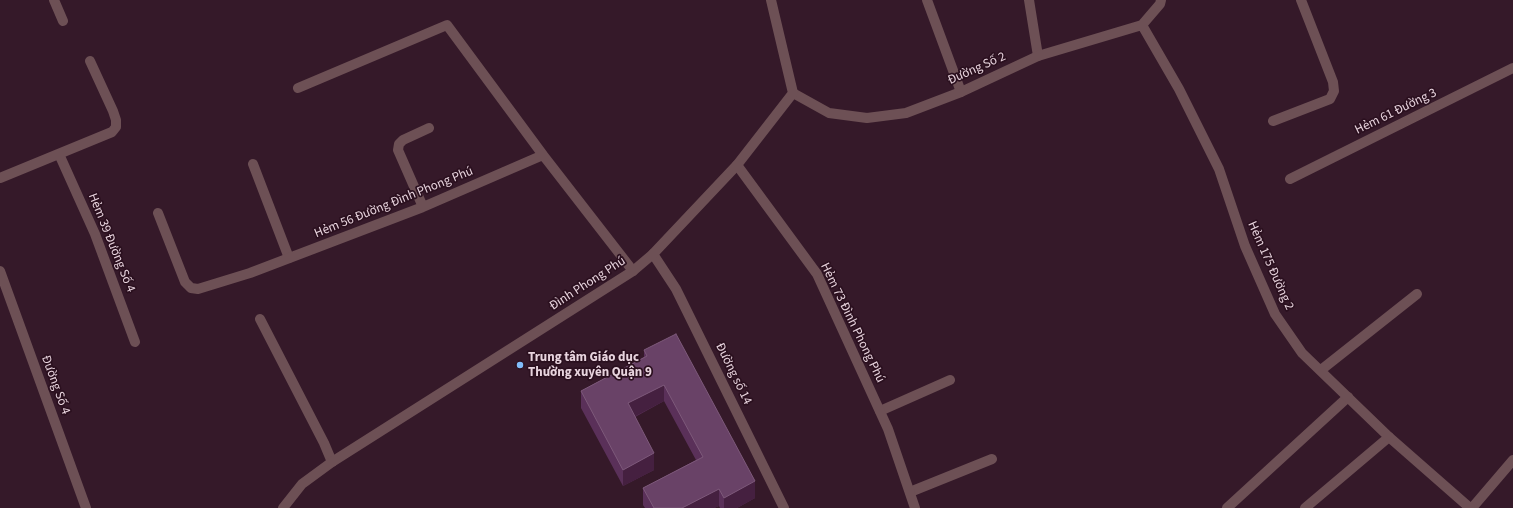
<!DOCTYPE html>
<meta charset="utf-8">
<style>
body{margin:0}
canvas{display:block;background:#351929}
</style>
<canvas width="1513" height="508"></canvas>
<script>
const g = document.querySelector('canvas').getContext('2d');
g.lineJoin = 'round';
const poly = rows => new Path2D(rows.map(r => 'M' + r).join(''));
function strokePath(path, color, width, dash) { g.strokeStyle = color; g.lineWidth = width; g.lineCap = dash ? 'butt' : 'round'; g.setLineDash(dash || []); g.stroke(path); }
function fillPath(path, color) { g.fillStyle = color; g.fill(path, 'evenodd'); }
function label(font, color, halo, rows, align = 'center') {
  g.font = font + ' "Source Sans 3",sans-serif'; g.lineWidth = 3.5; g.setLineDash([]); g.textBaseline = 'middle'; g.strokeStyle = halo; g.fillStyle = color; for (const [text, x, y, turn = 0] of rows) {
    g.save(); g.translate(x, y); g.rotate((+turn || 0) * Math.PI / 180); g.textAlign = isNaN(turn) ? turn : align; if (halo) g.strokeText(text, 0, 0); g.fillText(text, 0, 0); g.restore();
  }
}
strokePath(poly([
 [54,0,63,21],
 [927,0,961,92],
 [1029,0,1038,56],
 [1273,121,1330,99,1334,91,1333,82,1301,0],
 [59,154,95,234,135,342],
 [253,164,289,258],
 [0,178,112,132,116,127,116,120,113,111,90,61],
 [1290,179,1513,68],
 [880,411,950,380],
 [910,492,992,459],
 [1227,508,1348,397],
 [1305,508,1389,437],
 [1472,508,1513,460]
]), '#6d5055', 10);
strokePath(poly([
 [1142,25,1179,89,1219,169,1245,246,1275,314,1302,353,1389,437,1470,508],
 [298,88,447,25,543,155,633,271],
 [793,93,829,113,867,118,906,113,961,92,1038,56,1142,25,1160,4,1161,0],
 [737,165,817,274,888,429,915,508],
 [423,207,398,150,399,144,403,140,429,128],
 [158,213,185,282,191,288,198,289,250,273,423,207,543,155],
 [653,254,676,289,784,508],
 [0,271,86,508],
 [260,319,324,443,332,462],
 [1321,370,1417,294]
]), '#6d5055', 10);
strokePath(poly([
 [283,508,302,484,332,462,633,271,653,254,737,165,793,93,771,0]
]), '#6d5055', 10);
fillPath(poly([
 [644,350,755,498,737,508,720,508,719,506,714,508,645,508,643,505,643,488,696,460,664,401,635,417,654,470,623,486,581,408,581,391,644,357]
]), '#5a3059');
fillPath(poly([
 [664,385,664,401,628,420,628,403],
 [654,453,654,470,623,486,623,470],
 [755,481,755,498,737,508,724,508,724,498],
 [719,489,719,506,714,508,682,508]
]), '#452040');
const building = poly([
 [676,334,755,481,724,498,719,489,682,508,654,508,643,488,703,457,664,385,628,403,654,453,623,470,581,391,647,356,644,350,676,334]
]);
fillPath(building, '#694267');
strokePath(building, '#7d597a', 1);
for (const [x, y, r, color] of [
 [520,365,4,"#81bdfa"]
]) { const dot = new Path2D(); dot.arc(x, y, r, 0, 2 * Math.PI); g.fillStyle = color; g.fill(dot); strokePath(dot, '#2b101f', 1.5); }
label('13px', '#e8d4de', '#2b101f', [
 ["Đường Số 2",977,69,-24],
 ["Hẻm 61 Đường 3",1396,112,-26],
 ["Hẻm 56 Đường Đình Phong Phú",394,203,-22],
 ["Hẻm 39 Đường Số 4",111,243,68],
 ["Hẻm 175 Đường 2",1270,266,66],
 ["Đình Phong Phú",588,284,-33],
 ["Hẻm 73 Đình Phong Phú",852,323,64],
 ["Đường số 14",733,374,64],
 ["Đường Số 4",55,385,70]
]);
label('bold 13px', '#e8d4de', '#2b101f', [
 ["Trung tâm Giáo dục",528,358],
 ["Thường xuyên Quận 9",528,373]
], 'left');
</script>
